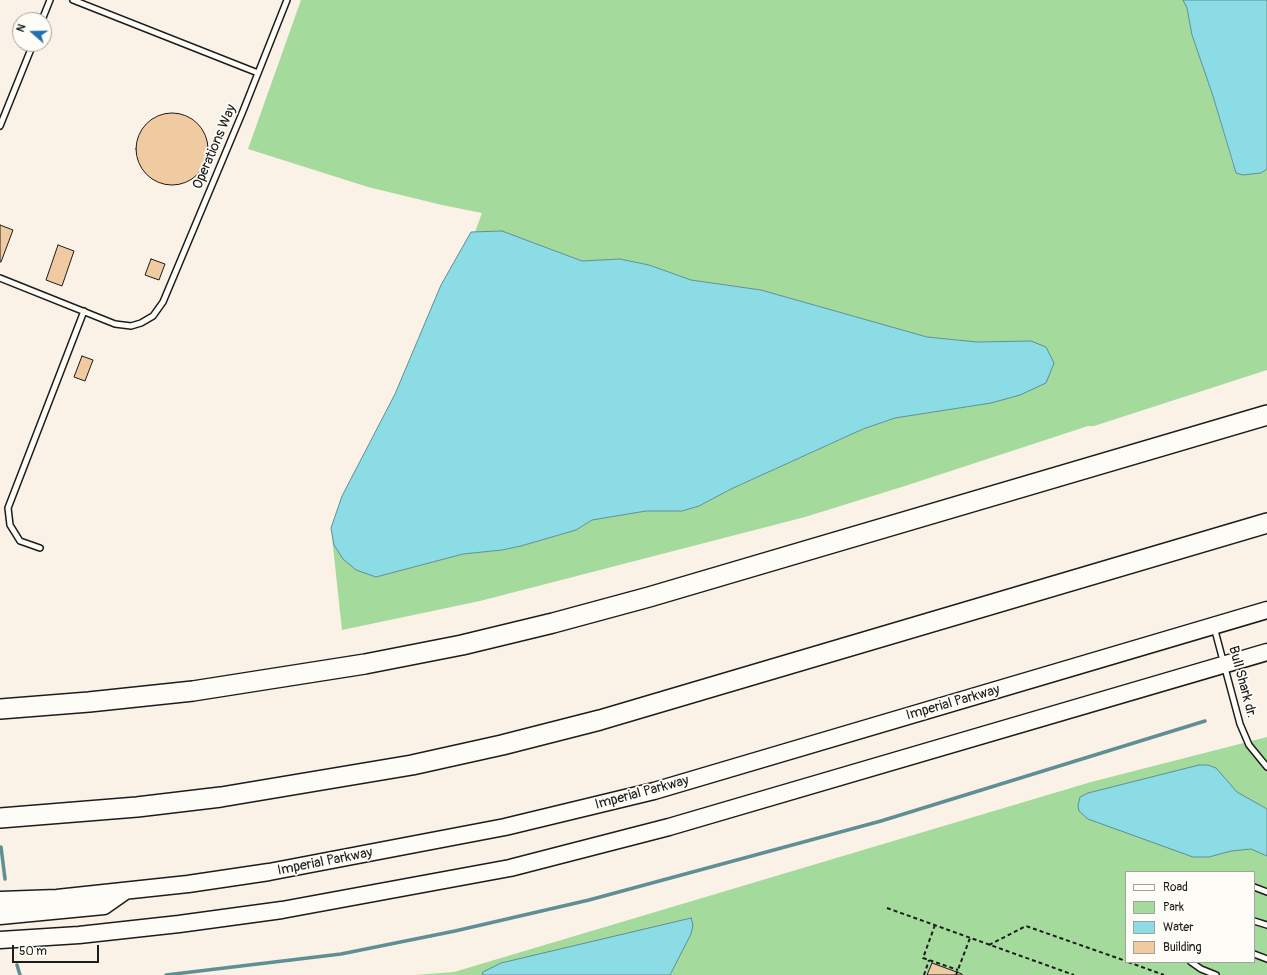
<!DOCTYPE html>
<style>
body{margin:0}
#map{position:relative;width:1267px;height:975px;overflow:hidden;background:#faf2e6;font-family:Pangolin,sans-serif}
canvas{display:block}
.legend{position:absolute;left:1125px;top:871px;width:130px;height:92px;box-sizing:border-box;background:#fdfcf7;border:1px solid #a3a29f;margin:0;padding:5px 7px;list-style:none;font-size:12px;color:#1c1c1c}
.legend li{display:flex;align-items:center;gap:8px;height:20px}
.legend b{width:20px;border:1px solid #a3a29f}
.north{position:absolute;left:12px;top:12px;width:40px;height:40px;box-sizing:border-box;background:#fdfcf7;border:1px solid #a3a29f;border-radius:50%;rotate:290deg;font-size:11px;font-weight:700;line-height:16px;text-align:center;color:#1c1c1c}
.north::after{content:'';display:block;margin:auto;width:14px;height:18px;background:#1f6fb2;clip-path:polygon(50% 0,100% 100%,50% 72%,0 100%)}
.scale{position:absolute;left:12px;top:945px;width:87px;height:18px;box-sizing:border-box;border:2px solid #1c1c1c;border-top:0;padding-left:5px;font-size:12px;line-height:14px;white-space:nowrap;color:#1c1c1c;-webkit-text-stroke:3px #fdfcf7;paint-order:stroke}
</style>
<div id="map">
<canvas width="1267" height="975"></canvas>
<ul class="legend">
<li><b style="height:5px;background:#fdfcf7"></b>Road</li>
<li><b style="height:11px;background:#a5da9d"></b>Park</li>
<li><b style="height:11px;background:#8bdce5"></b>Water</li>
<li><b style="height:11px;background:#f0caa0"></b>Building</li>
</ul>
<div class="north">N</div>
<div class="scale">50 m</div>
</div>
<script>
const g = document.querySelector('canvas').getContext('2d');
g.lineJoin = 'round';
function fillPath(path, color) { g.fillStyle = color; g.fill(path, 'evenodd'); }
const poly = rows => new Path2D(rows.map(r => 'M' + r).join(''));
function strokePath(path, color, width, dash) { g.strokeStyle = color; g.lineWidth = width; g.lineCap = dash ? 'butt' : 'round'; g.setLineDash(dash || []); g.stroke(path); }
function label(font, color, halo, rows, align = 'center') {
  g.font = font + ' Pangolin,sans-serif'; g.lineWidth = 3.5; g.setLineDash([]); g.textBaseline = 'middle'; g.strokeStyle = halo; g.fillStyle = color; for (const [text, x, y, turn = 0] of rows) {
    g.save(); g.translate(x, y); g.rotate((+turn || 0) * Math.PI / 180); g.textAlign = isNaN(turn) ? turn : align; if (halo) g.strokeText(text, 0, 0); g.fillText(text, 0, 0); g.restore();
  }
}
fillPath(poly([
 [301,0,1183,0,1187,8,1192,35,1213,96,1233,165,1261,173,1267,169,1267,370,1094,426,1088,426,908,485,805,517,480,601,342,630,331,528,334,545,376,577,463,554,502,550,521,546,576,530,592,520,646,511,682,511,699,506,731,489,863,429,895,418,991,403,1031,341,977,342,927,337,761,290,691,280,649,265,620,259,582,261,502,231,475,232,482,213,442,205,368,187,248,149],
 [1267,737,1267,975,415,975,454,972,1091,782],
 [1126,872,1254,872,1254,962,1126,962]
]), '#a5da9d');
const water = poly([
 [1183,0,1267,0,1267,169,1261,173,1243,175,1236,173,1213,96,1192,35,1187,8,1183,0],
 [502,231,582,261,620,259,649,265,691,280,761,290,927,337,977,342,1031,341,1046,347,1054,363,1046,383,1020,395,991,403,895,418,863,429,731,489,699,506,682,511,646,511,592,520,576,530,521,546,502,550,463,554,376,577,356,570,343,559,334,545,331,528,342,496,395,394,441,285,471,232,502,231],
 [1199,765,1208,765,1216,768,1237,792,1267,809,1267,856,1251,849,1231,851,1209,857,1193,857,1088,819,1079,811,1078,806,1080,797,1088,793,1199,765],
 [691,918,693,925,691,934,670,975,482,975,483,972,501,963,691,918]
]);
fillPath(water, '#8bdce5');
strokePath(water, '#5f8f95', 1);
strokePath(poly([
 [1,847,5,879],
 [17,965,20,975],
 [166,975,341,954,455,931,589,900,881,821,1205,721]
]), '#5f8f95', 3.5);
const building = poly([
 '136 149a36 36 0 1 1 72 0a36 36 0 1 1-72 0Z',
 [0,225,13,230,1,262,0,262,0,225],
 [58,245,74,251,62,286,46,280,58,245],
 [151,259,165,264,159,280,145,275,151,259],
 [82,356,93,360,85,381,74,377,82,356],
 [932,963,962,974,962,975,927,975,932,963]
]);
fillPath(building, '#f0caa0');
strokePath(building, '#1c1c1c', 1);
const service = poly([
 [73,0,258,73],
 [42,20,50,0],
 [0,126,33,44],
 [0,278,115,324,131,326,141,323,153,316,163,302,243,111,287,0],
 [40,548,20,541,10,525,8,508,84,311],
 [1214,627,1240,724,1249,745,1267,767],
 [1254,887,1267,892],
 [1254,921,1267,925],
 [1254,954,1267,959],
 [1191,962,1201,969,1216,975]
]);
const primary = poly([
 [0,900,57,898,188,884,269,872,505,827,654,791,1267,610],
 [0,916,104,906,124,892],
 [0,940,79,935,179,924,282,910,510,868,669,827,1267,652]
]);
const motorway = poly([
 [0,709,89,702,193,691,365,664,462,645,553,623,649,597,1267,415],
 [0,818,137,807,221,797,412,765,502,745,600,720,1267,523]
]);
strokePath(service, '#1c1c1c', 8);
strokePath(primary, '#1c1c1c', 19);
strokePath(motorway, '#1c1c1c', 22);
strokePath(poly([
 [887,908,1074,975],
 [935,925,923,958,958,970],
 [989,945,1026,926,1126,961],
 [1128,962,1164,975],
 [924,975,929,960],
 [956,975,970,938]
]), '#1c1c1c', 2, [4, 3]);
strokePath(service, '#fdfcf7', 5);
strokePath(primary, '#fdfcf7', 16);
strokePath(motorway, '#fdfcf7', 19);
label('14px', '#1c1c1c', '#fdfcf7', [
 ["Operations Way",215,147,-67],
 ["Bull Shark dr.",1242,682,75],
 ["Imperial Parkway",953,703,-16],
 ["Imperial Parkway",642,793,-15],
 ["Imperial Parkway",325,862,-11]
]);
</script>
